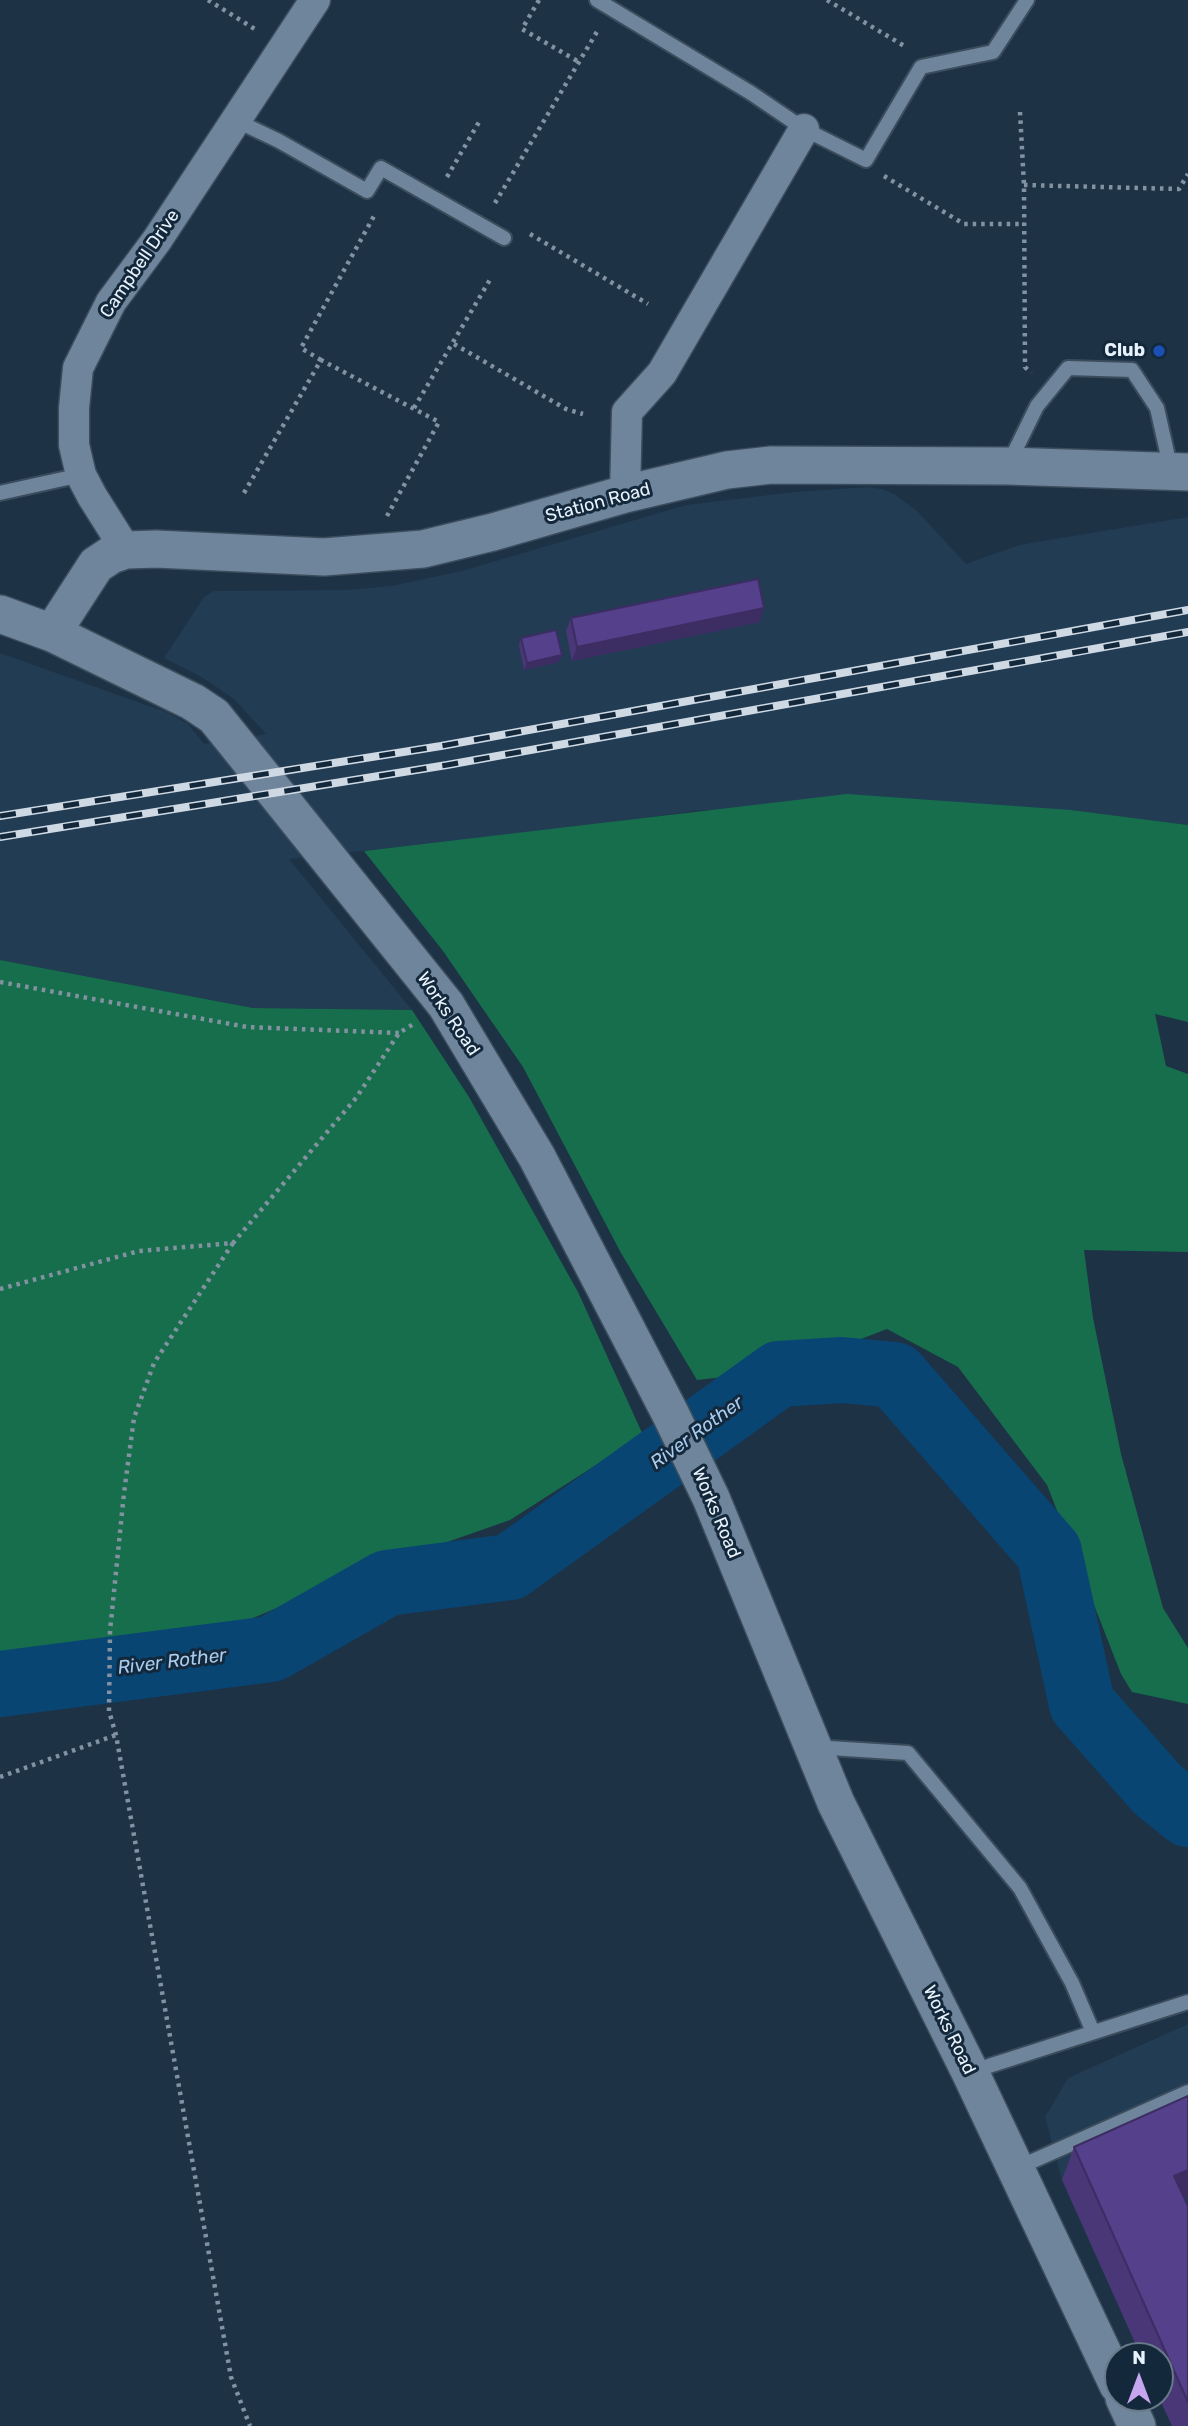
<!DOCTYPE html>
<style>
body{margin:0}
#map{position:relative;width:1188px;height:2426px;overflow:hidden;background:#1d3245;font-family:Rubik,sans-serif}
canvas{display:block}
.north{position:absolute;left:1104px;top:2342px;width:70px;height:70px;box-sizing:border-box;background:#13283b;border:2px solid #687988;border-radius:50%;rotate:0deg;font-size:19px;font-weight:700;line-height:28px;text-align:center;color:#e8f2fc}
.north::after{content:'';display:block;margin:auto;width:24px;height:32px;background:#c7a6f0;clip-path:polygon(50% 0,100% 100%,50% 72%,0 100%)}
</style>
<div id="map">
<canvas width="1188" height="2426"></canvas>
<div class="north">N</div>
</div>
<script>
const g = document.querySelector('canvas').getContext('2d');
g.lineJoin = 'round';
function fillPath(path, color) { g.fillStyle = color; g.fill(path, 'evenodd'); }
const poly = rows => new Path2D(rows.map(r => 'M' + r).join(''));
function strokePath(path, color, width, dash) { g.strokeStyle = color; g.lineWidth = width; g.lineCap = dash ? 'butt' : 'round'; g.setLineDash(dash || []); g.stroke(path); }
function label(font, color, halo, rows, align = 'center') {
  g.font = font + ' Rubik,sans-serif'; g.lineWidth = 6; g.setLineDash([]); g.textBaseline = 'middle'; g.strokeStyle = halo; g.fillStyle = color; for (const [text, x, y, turn = 0] of rows) {
    g.save(); g.translate(x, y); g.rotate((+turn || 0) * Math.PI / 180); g.textAlign = isNaN(turn) ? turn : align; if (halo) g.strokeText(text, 0, 0); g.fillText(text, 0, 0); g.restore();
  }
}
fillPath(poly([
 [868,487,882,489,894,494,917,511,966,564,1019,545,1188,517,1188,825,1071,810,703,810,553,830,289,859,412,1010,253,1008,0,960,0,653,166,712,188,724,204,744,266,734,234,699,200,676,164,658,204,597,214,591,349,590,391,586,462,571,686,505,795,492],
 [1188,2024,1188,2426,1160,2398,1160,2356,1141,2356,1062,2180,1045,2117,1068,2078]
]), '#223c54');
fillPath(poly([
 [847,794,1071,810,1188,825,1188,1022,1155,1014,1166,1066,1188,1074,1188,1252,1084,1250,1093,1318,1121,1454,1163,1608,1188,1648,1188,1704,1132,1692,1121,1674,1047,1485,958,1367,887,1329,778,1371,697,1380,621,1253,523,1067,443,951,364,851],
 [0,960,253,1008,412,1010,469,1097,578,1292,643,1435,510,1520,359,1573,239,1624,143,1653,91,1662,0,1672]
]), '#176e4d');
strokePath(poly([
 [0,1684,271,1649,387,1583,510,1567,779,1374,842,1370,895,1375,1049,1552,1082,1704,1157,1789,1188,1814]
]), '#094573', 66);
const service = poly([
 [597,0,751,93,804,129,866,160,921,67,993,52,1027,0],
 [235,120,279,141,367,191,381,168,504,238],
 [1008,465,1037,406,1068,368,1132,370,1157,408,1171,470],
 [0,493,81,475],
 [814,1747,908,1753,1020,1888,1072,1983,1093,2032],
 [970,2072,1188,2002],
 [1017,2168,1188,2092]
]);
const minor = poly([
 [625,494,627,412,662,373,804,129],
 [126,550,92,496,81,475,74,445,74,408,78,368,111,302,157,240,315,0]
]);
const tertiary = poly([
 [0,614,52,633,193,702,214,716,446,1005,537,1157,670,1413,711,1498,836,1803,970,2072,1118,2385],
 [52,633,96,565,111,555,126,550,156,549,324,557,423,549,493,532,625,494,727,470,771,465,1007,466,1188,472],
 [1124,2398,1137,2426]
]);
strokePath(service, '#3b4d5d', 18);
strokePath(minor, '#3b4d5d', 33);
strokePath(tertiary, '#3b4d5d', 40);
strokePath(poly([
 [208,0,258,31],
 [539,0,522,29,579,62],
 [827,0,906,47],
 [1020,112,1024,185,1025,367,1031,373],
 [884,176,964,224,1024,224],
 [447,177,479,122],
 [1024,185,1179,189,1188,174],
 [495,203,598,30],
 [530,234,648,304],
 [454,344,566,409,583,414],
 [321,360,301,348,374,216],
 [414,408,491,278],
 [244,493,321,360,439,422,387,516],
 [0,982,247,1027,399,1033],
 [233,1243,154,1363,134,1418,124,1493,110,1631,109,1711,116,1735,231,2377,250,2426],
 [0,1289,139,1251,233,1243,356,1098,399,1033,415,1023],
 [0,1777,116,1735]
]), '#8392a1', 4.5, [3.5, 5]);
strokePath(service, '#6e859c', 14);
strokePath(minor, '#6e859c', 30);
strokePath(tertiary, '#6e859c', 37);
const rail = poly([
 [0,816,441,746,1188,610],
 [0,837,447,765,1188,632]
]);
strokePath(rail, '#ced9e4', 8);
strokePath(rail, '#13283b', 5, [16]);
fillPath(poly([
 [571,618,760,622,572,661,566,631],
 [521,638,562,655,559,662,524,670,519,645],
 [1074,2147,1185,2199,1188,2206,1188,2426,1172,2426,1159,2398,1160,2356,1141,2356,1062,2180]
]), '#493778');
fillPath(poly([
 [764,608,760,622,572,661,577,647],
 [562,655,559,662,524,670,527,663],
 [1188,2170,1188,2198,1162,2209,1174,2176]
]), '#3c2d62');
const building = poly([
 [758,579,764,608,577,647,571,618,758,579],
 [556,630,562,655,527,663,521,638,556,630],
 [1188,2096,1188,2170,1174,2176,1188,2206,1188,2402,1074,2147,1188,2096]
]);
fillPath(building, '#55408c');
strokePath(building, '#3c2d62', 2);
for (const [x, y, r, color] of [
 [1159,351,7,"#1a4fb4"]
]) { const dot = new Path2D(); dot.arc(x, y, r, 0, 2 * Math.PI); g.fillStyle = color; g.fill(dot); strokePath(dot, '#13283b', 2.5); }
label('18px', '#e8f2fc', '#13283b', [
 ["Campbell Drive",140,264,-56],
 ["Station Road",598,503,-15],
 ["Works Road",448,1014,56],
 ["Works Road",716,1513,67],
 ["Works Road",949,2030,64]
]);
label('bold 18px', '#e8f2fc', '#13283b', [
 ["Club",1145,351]
], 'right');
label('italic 19px', '#a9cbed', '#13283b', [
 ["River Rother",697,1433,-36],
 ["River Rother",172,1662,-7]
]);
</script>
